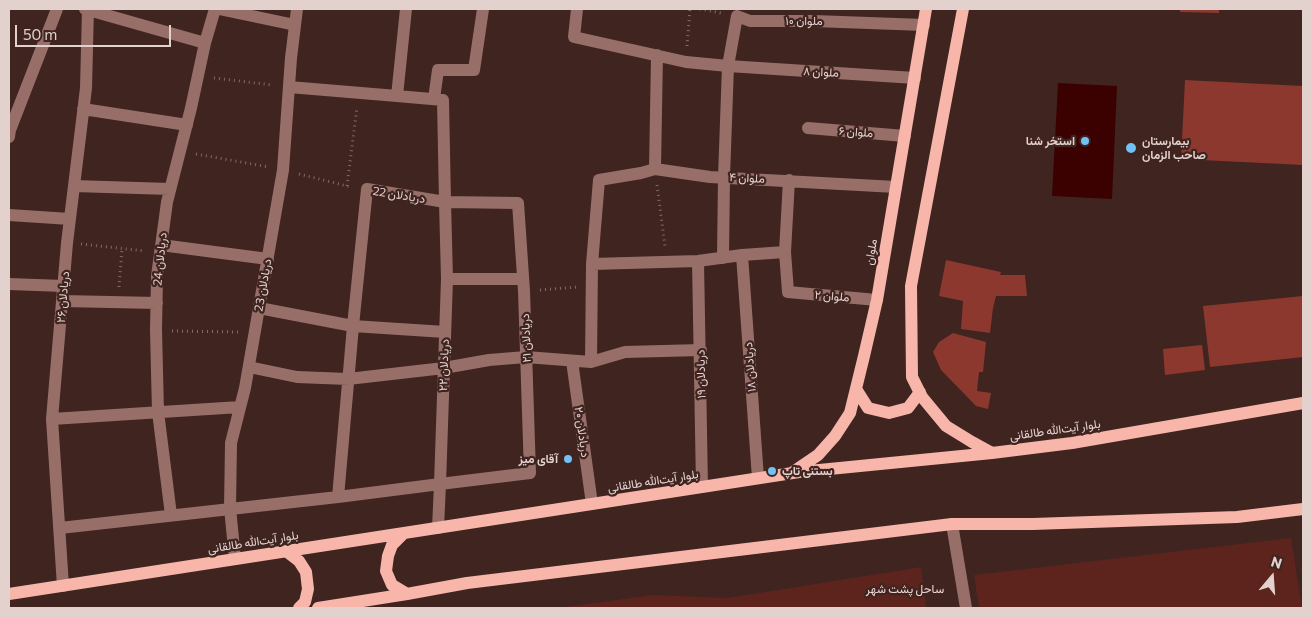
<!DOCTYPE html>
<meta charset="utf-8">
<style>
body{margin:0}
#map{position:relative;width:1312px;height:617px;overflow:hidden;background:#3f2420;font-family:Commissioner,sans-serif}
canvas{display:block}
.frame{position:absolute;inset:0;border:10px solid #e3d1ce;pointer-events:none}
.north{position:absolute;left:1247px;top:552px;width:50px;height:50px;-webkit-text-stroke:4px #3f2420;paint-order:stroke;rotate:18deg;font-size:14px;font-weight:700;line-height:20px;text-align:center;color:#e3d1ce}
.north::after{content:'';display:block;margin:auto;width:18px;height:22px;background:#e3d1ce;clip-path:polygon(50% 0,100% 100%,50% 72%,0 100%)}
.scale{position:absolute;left:15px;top:25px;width:156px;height:22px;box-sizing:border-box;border:2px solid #e3d1ce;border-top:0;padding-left:6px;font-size:15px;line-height:18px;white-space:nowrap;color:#e3d1ce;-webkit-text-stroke:4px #3f2420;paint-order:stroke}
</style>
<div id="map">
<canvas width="1312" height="617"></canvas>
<div class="frame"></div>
<div class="north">N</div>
<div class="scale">50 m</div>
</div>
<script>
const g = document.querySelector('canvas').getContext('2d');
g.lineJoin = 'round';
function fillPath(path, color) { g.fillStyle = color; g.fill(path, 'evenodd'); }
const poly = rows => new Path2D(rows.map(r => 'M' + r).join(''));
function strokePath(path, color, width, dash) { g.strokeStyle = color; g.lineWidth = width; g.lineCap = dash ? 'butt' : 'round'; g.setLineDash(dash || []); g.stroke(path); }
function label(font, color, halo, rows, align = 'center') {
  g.font = font + ' Commissioner,Vazirmatn,sans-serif'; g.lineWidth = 4.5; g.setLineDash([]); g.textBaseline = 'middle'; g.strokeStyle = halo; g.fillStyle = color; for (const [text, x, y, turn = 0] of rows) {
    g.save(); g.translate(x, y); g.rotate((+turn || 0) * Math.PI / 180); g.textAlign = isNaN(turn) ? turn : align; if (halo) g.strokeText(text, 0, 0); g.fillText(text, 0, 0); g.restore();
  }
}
fillPath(poly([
 [1291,538,1302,608,979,608,974,575],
 [921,567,926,608,558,608,653,595,728,598]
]), '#5d241d');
fillPath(poly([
 [1058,83,1117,86,1112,199,1052,196]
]), '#3b0000');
fillPath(poly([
 [1180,9,1219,9,1219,13,1180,12],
 [1185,80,1303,86,1303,165,1181,159],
 [946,260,1001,272,1000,275,1025,275,1027,296,996,296,993,308,990,333,961,329,963,301,939,296],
 [1303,296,1303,357,1210,367,1203,306],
 [953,333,986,342,983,372,979,372,977,391,991,393,988,409,976,406,941,370,933,352,939,342],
 [1202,345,1205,370,1165,375,1163,349]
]), '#8c382e');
strokePath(poly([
 [700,9,721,13],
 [687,46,690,9],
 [214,78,272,85],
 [196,154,269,167],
 [299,174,351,187],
 [657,185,665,246],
 [347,186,357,107],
 [81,244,145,251],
 [119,287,122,249],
 [540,290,577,287],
 [172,331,238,332]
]), '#836b68', 3, [1, 4]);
strokePath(poly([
 [85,9,205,43],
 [219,9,295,25],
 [577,9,574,37,686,62,728,66,724,177,723,258],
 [915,78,728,66,737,16,750,21,814,21,924,25],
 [289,87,397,96],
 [434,99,438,70,474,70,483,9],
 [83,109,187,125],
 [808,128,905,136],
 [9,137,10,130,57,9],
 [655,169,657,55],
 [789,180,785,252,788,292,877,300],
 [74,186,170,189],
 [9,215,70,219],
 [161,245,268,259],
 [742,255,758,478],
 [698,261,702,487],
 [592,264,698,261,742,255,785,252],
 [447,279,523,279],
 [9,284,64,286],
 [63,301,157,303],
 [259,308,353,326,445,332],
 [572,361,592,504],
 [591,362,592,264,599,180,641,173,655,169,710,177,896,187],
 [249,367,297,377,348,379,444,368,489,360,526,357,591,362,625,352,701,350],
 [52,419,240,407],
 [338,497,353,326,367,189,445,202,443,100,397,96,406,9],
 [171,515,158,412,156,330,157,276,167,202,191,108,205,43,215,9],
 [952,524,966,608],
 [60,528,338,497,440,484,530,473,524,291,518,203,445,202,447,279,440,484,438,528],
 [235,559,230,508,231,443,245,388,283,170,291,58,297,9],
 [63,586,52,419,67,243,86,88,88,9]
]), '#976f68', 12);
strokePath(poly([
 [963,9,911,286,912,377,922,397,946,426,972,442,992,453],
 [856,389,868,408,889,413,908,408,920,392],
 [793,472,818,455,835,436,850,413,864,356,877,300,926,9],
 [404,533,392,545,388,556,386,571,392,585,407,594],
 [286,551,299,561,306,572,308,589,305,602,299,608],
 [9,594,799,472,992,453,1072,443,1303,403],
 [318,608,407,594,467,583,952,524,1033,524,1237,517,1303,509]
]), '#f8b6ab', 12);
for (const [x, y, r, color] of [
 [1085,141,5,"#72c1f5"],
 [1131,148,6,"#72c1f5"],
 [568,459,5,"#72c1f5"],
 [772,471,5,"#72c1f5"]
]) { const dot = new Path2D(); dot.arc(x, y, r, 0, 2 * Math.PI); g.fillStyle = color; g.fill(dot); strokePath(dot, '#3f2420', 2); }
label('12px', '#e3d1ce', '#3f2420', [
 ["ملوان ۱۰",804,21],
 ["ملوان ۸",821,72,3],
 ["ملوان ۶",856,132,4],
 ["ملوان ۴",747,178,3],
 ["دریادلان 22",399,195,9],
 ["ملوان",871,252,-80],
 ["دریادلان 24",160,259,-84],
 ["دریادلان 23",263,285,-80],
 ["ملوان ۲",832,296,5],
 ["دریادلان ۲۶",63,297,-85],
 ["دریادلان ۲۱",526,338,-92],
 ["دریادلان ۲۲",444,365,-88],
 ["دریادلان ۱۸",750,367,-94],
 ["دریادلان ۱۹",701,374,-91],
 ["بلوار آیت‌الله طالقانی",1055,430,-8],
 ["دریادلان ۲۰",582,432,82],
 ["بلوار آیت‌الله طالقانی",653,481,-9],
 ["بلوار آیت‌الله طالقانی",253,542,-9]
]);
label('bold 12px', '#e3d1ce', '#3f2420', [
 ["استخر شنا",1075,141],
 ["بیمارستان",1142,141,"left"],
 ["صاحب الزمان",1142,155,"left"],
 ["آقای میز",558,459],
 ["بستنی تاپ",782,471,"left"]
], 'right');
label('12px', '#f0d7d2', '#3f2420', [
 ["ساحل پشت شهر",905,589]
]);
</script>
